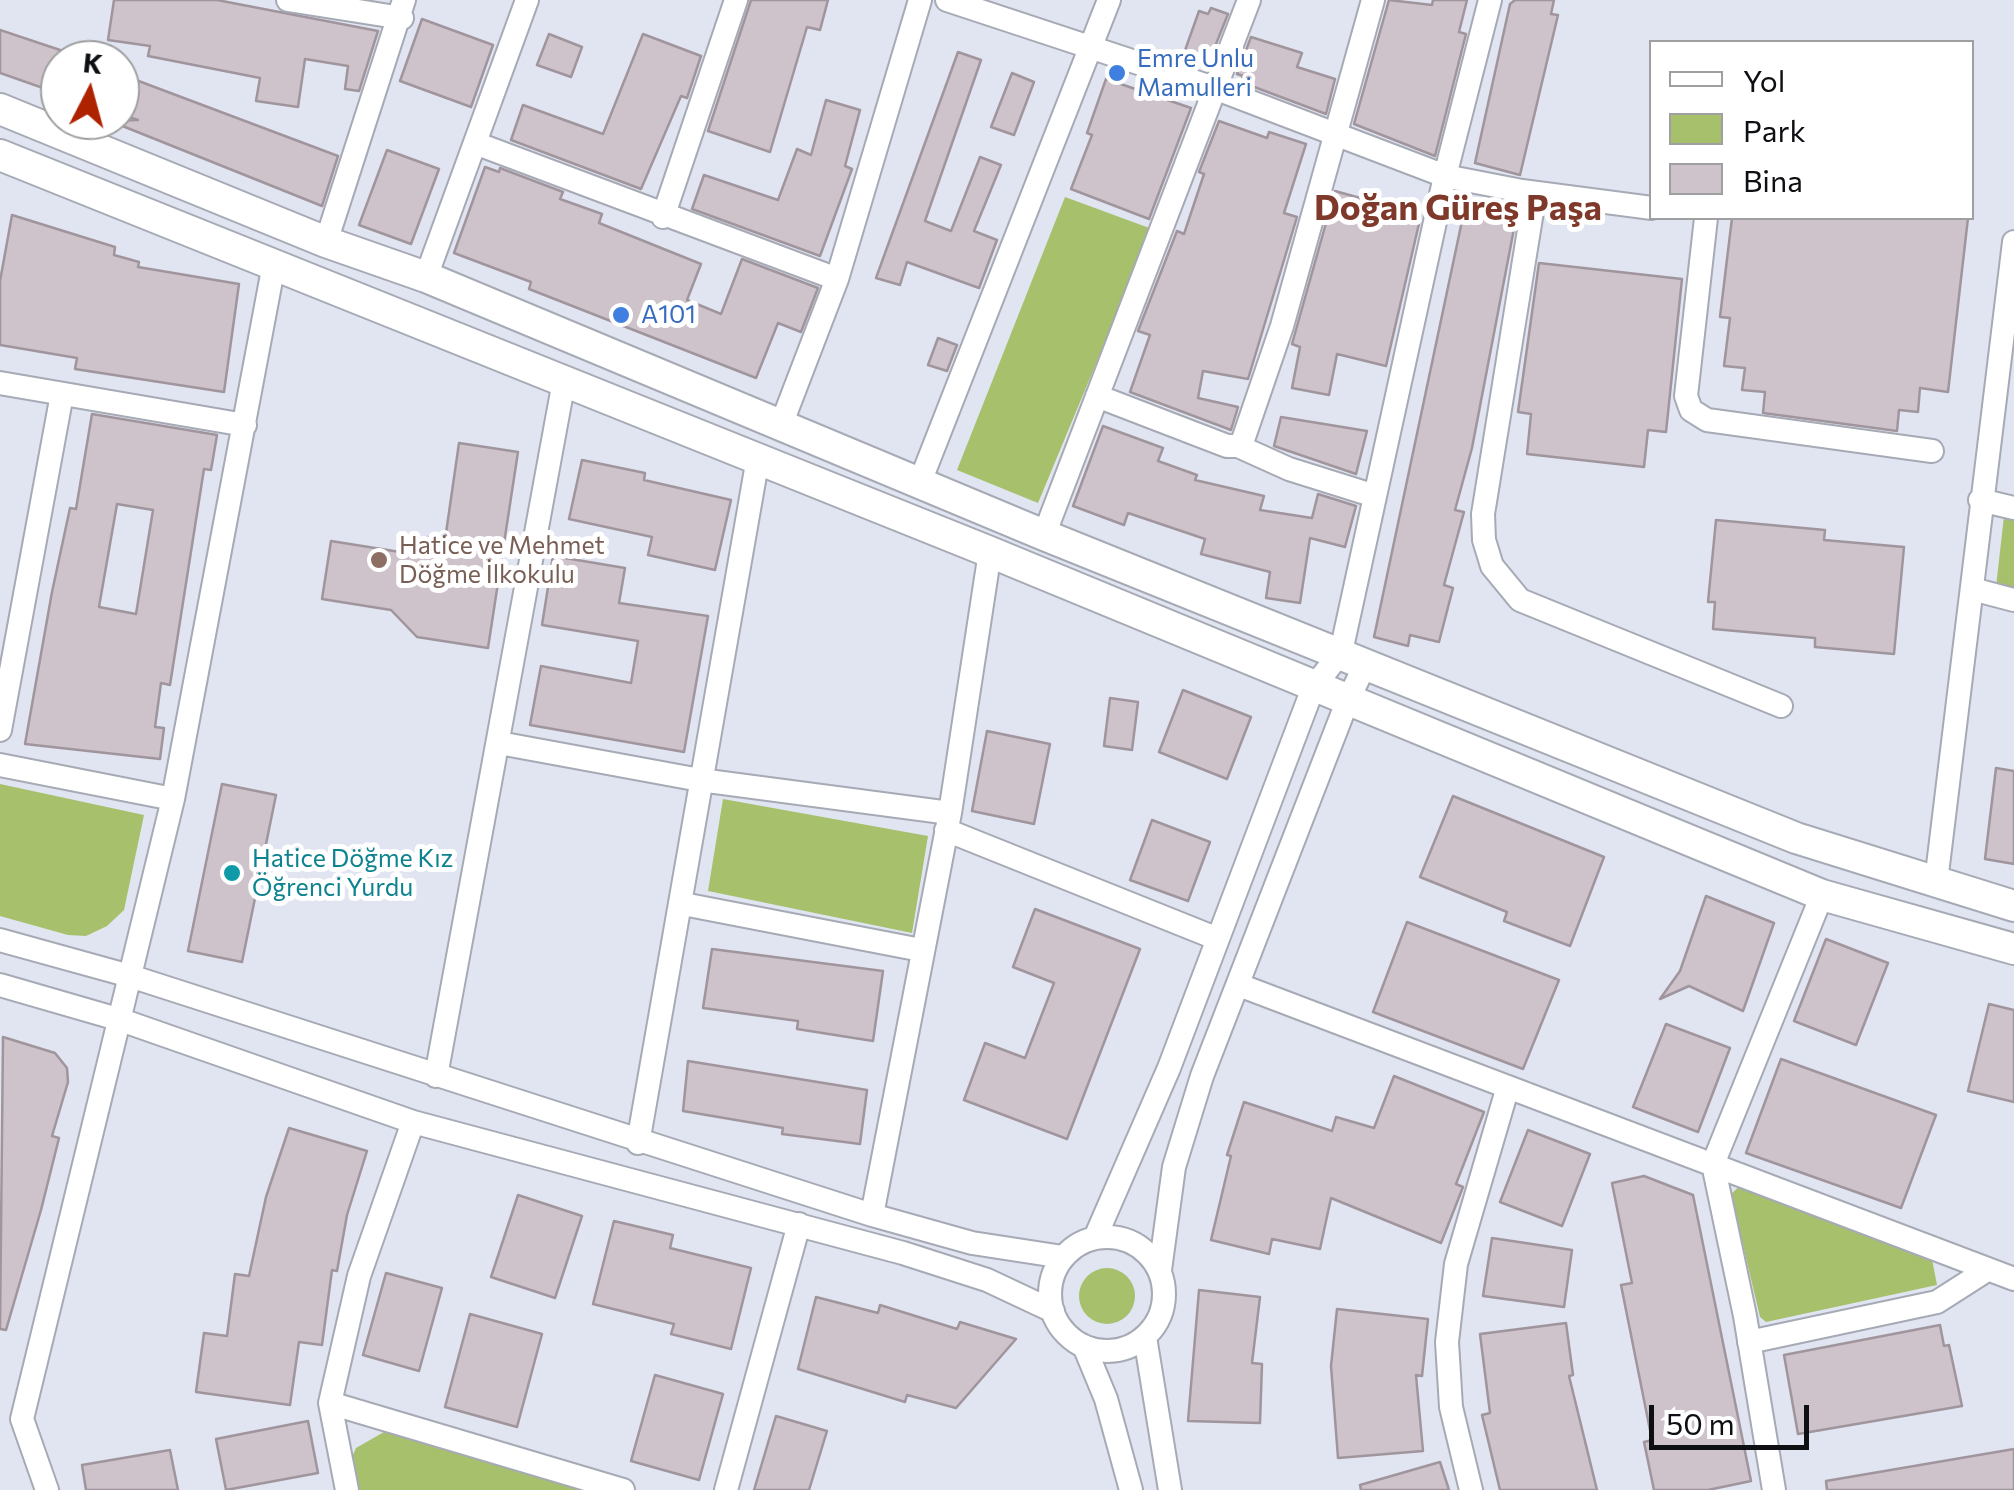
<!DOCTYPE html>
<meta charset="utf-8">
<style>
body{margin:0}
#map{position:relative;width:2014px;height:1490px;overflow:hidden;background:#e0e5f1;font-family:Commissioner,sans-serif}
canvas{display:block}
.legend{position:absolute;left:1649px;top:40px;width:325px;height:180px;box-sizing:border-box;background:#fff;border:2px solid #9e9fa0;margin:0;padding:12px 18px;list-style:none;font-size:30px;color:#0d0f12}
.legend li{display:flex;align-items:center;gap:20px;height:50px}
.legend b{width:50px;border:2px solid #9e9fa0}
.north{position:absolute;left:40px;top:40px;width:100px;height:100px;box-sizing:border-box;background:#fff;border:2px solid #9e9fa0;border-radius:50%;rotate:6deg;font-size:28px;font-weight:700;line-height:40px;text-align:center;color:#0d0f12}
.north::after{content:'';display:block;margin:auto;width:35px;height:45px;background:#af2200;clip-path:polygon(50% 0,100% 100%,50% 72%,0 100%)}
.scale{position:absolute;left:1649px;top:1405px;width:160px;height:45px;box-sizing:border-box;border:5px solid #0d0f12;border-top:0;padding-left:12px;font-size:30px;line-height:35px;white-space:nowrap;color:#0d0f12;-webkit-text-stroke:8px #fff;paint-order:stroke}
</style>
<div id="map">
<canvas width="2014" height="1490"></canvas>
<ul class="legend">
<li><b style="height:12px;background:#fff"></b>Yol</li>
<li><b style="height:28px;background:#a6c06c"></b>Park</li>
<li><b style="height:28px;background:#cec3ca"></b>Bina</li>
</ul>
<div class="north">K</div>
<div class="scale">50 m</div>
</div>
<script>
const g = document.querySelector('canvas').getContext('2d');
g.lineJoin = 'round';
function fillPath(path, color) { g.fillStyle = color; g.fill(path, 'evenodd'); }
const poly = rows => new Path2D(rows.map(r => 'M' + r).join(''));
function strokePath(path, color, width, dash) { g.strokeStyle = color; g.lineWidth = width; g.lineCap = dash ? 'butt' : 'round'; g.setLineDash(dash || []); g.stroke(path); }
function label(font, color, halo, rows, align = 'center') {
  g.font = font + ' Commissioner,sans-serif'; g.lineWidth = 10; g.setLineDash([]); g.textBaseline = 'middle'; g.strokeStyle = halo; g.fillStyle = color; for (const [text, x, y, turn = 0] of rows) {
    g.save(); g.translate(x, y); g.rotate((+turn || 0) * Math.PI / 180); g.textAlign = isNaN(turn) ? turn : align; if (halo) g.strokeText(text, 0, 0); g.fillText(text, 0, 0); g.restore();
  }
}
fillPath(poly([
 [1065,197,1152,229,1038,503,957,470],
 [2004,516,2014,518,2014,591,1996,587],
 [0,784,144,815,124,910,107,926,86,936,68,935,0,916],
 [723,799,928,836,912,933,708,891],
 [1742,1184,1932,1259,1937,1285,1766,1322,1760,1317,1731,1194],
 '1079 1296a28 28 0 1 1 56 0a28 28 0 1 1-56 0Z',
 [384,1432,582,1490,356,1490,352,1457,356,1448]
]), '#a6c06c');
const building = poly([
 [114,0,217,0,378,31,359,91,345,89,348,66,305,59,298,107,256,101,260,78,148,56,150,46,108,40,114,0],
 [751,0,828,0,820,30,807,27,770,152,708,131,751,0],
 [1389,0,1432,5,1433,0,1467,0,1459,32,1466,34,1435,156,1354,124,1389,0],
 [1515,0,1554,0,1551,14,1558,15,1520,175,1475,163,1510,4,1515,0],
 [1211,8,1228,14,1208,64,1183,56,1199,11,1208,14,1211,8],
 [422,19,493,45,471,107,400,81,422,19],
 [0,30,60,50,60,94,0,73,0,30],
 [549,34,582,47,571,77,537,65,549,34],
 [643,34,701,56,687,98,681,96,641,189,511,140,523,105,603,134,643,34],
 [1251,37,1302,53,1297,67,1335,79,1326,114,1241,82,1243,76,1237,74,1251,37],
 [958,52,981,60,925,221,951,231,980,157,1001,165,974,231,997,240,979,288,907,262,900,285,876,278,958,52],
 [1012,73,1034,82,1014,135,991,127,1012,73],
 [120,74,338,156,322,206,110,121,138,120,120,114,120,74],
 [1106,79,1191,108,1149,219,1071,189,1092,135,1087,133,1106,79],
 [826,100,860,110,845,166,852,169,820,256,692,209,704,175,778,200,797,149,811,155,826,100],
 [1219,121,1267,138,1269,132,1306,144,1284,213,1297,217,1248,379,1203,371,1198,398,1238,407,1231,430,1130,392,1150,335,1138,331,1177,231,1184,234,1204,174,1199,172,1219,121],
 [387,150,439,169,411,244,359,225,387,150],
 [485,167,499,172,500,168,563,192,560,199,602,214,599,223,701,264,687,300,721,314,742,259,818,288,801,332,778,323,756,378,529,289,531,282,454,253,485,167],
 [1335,191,1421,215,1386,366,1337,354,1329,395,1292,388,1300,347,1292,344,1335,191],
 [1466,202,1517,213,1472,448,1455,510,1464,512,1444,585,1453,588,1439,642,1410,635,1408,646,1374,637,1466,202],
 [12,215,115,247,114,255,139,262,138,267,239,284,224,392,75,369,77,358,0,345,0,281,12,215],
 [1732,218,1968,218,1948,392,1920,388,1918,412,1899,410,1897,431,1763,413,1765,392,1742,390,1745,368,1724,366,1730,318,1720,317,1732,218],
 [1539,263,1682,279,1666,432,1648,430,1644,467,1527,454,1531,414,1518,412,1539,263],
 [938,338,957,345,947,371,928,365,938,338],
 [92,414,217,435,211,470,204,469,170,685,161,683,155,727,164,728,160,759,25,744,52,592,70,508,76,509,92,414],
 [117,504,153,510,136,614,99,607,117,504],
 [1281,417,1367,431,1356,474,1274,446,1281,417],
 [1103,426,1163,448,1158,461,1197,475,1195,480,1264,496,1260,510,1312,518,1318,494,1356,506,1345,547,1310,538,1300,603,1266,598,1270,572,1201,554,1205,539,1128,513,1124,525,1073,506,1103,426],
 [459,443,518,452,488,648,417,637,391,610,322,599,331,541,400,552,427,537,445,540,459,443],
 [582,460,645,473,644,480,731,500,715,570,648,555,652,537,569,519,582,460],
 [1716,520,1825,530,1824,540,1904,547,1894,654,1815,647,1815,638,1713,629,1715,602,1708,602,1716,520],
 [553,556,625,568,619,603,708,616,684,752,530,725,541,666,631,683,638,641,542,625,553,556],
 [1183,690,1251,717,1227,779,1159,752,1183,690],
 [1110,698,1138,702,1132,750,1104,746,1110,698],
 [987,731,1050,744,1034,824,972,811,987,731],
 [1996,768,2014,771,2014,864,1985,859,1996,768],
 [222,784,276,795,242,962,188,951,222,784],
 [1453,796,1604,857,1570,946,1504,921,1507,912,1420,877,1453,796],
 [1152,820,1210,842,1188,901,1130,880,1152,820],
 [1706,896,1774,923,1743,1011,1689,986,1660,999,1680,971,1706,896],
 [1035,909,1140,949,1067,1139,964,1100,985,1043,1025,1058,1054,983,1013,967,1035,909],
 [1407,922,1559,980,1523,1069,1373,1012,1407,922],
 [1826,939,1888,963,1856,1045,1794,1021,1826,939],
 [712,949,883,971,873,1041,797,1029,798,1021,703,1008,712,949],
 [1989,1004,2014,1010,2014,1102,1968,1091,1989,1004],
 [1666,1024,1730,1048,1698,1132,1633,1107,1666,1024],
 [3,1037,55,1053,67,1068,68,1082,52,1136,59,1138,41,1210,6,1330,0,1329,3,1037],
 [1781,1059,1936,1115,1901,1208,1746,1153,1781,1059],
 [688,1061,867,1090,860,1144,782,1134,783,1128,683,1111,688,1061],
 [1394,1076,1484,1112,1456,1184,1463,1187,1441,1243,1331,1198,1320,1249,1272,1239,1269,1254,1211,1240,1231,1156,1227,1155,1244,1102,1332,1131,1336,1117,1374,1128,1394,1076],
 [289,1128,367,1151,347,1215,337,1271,332,1270,322,1345,299,1342,290,1405,196,1392,204,1333,227,1336,235,1274,249,1276,266,1197,289,1128],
 [1528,1130,1590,1154,1562,1226,1500,1202,1528,1130],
 [1644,1176,1693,1195,1751,1481,1708,1490,1654,1490,1644,1442,1652,1440,1621,1285,1632,1283,1612,1183,1644,1176],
 [518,1195,582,1216,555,1298,491,1277,518,1195],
 [614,1221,673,1235,670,1248,751,1268,731,1349,671,1334,674,1324,593,1304,614,1221],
 [1492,1238,1572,1250,1564,1307,1483,1296,1492,1238],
 [386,1273,442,1288,419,1371,363,1355,386,1273],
 [1199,1290,1260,1297,1252,1363,1262,1364,1260,1423,1188,1421,1199,1290],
 [816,1297,878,1313,880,1305,957,1329,960,1322,1016,1339,956,1408,907,1395,905,1402,798,1369,816,1297],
 [1337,1309,1428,1319,1422,1376,1416,1375,1423,1451,1338,1458,1331,1366,1337,1309],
 [470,1314,542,1334,517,1427,445,1407,470,1314],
 [1566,1323,1573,1375,1569,1376,1597,1490,1500,1490,1482,1415,1490,1413,1480,1334,1566,1323],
 [1940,1325,1944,1346,1949,1345,1962,1406,1798,1434,1784,1355,1940,1325],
 [655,1375,723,1394,699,1480,631,1461,655,1375],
 [776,1416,827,1431,809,1490,754,1490,776,1416],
 [308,1421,318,1473,226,1490,216,1439,308,1421],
 [2014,1449,2014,1490,1827,1490,1826,1481,2014,1449],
 [170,1450,178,1490,86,1490,82,1465,170,1450],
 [1440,1462,1449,1490,1361,1490,1360,1485,1440,1462]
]);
fillPath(building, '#cec3ca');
strokePath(building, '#a0959d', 2.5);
const minor = poly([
 [288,0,402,18],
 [947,0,1217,89,1445,176,1522,191,1652,208],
 [475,143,837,279,920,0],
 [1535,193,1483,514,1484,540,1492,566,1520,600,1781,706],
 [663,217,736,0],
 [1706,218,1686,396,1691,410,1707,420,1932,451],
 [326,242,404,0],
 [426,277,527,0],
 [0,383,245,425],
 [1097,396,1227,446,1238,446,1243,440,1282,326,1373,0],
 [781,425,837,279],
 [1238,446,1289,469,1375,496],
 [920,482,1109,0],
 [1980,500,2014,508],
 [1044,535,1249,0],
 [1972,589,2014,600],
 [0,730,62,394],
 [499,743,700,780,950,813],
 [0,765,173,799],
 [946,830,1218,939],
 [1936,882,2014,242],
 [683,904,921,950],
 [0,940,130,976,872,1215,972,1243,1063,1257],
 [0,985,121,1020,413,1122,903,1253,987,1280,1053,1311],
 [1239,985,2014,1279],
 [436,1076,564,381],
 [638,1143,758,458],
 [872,1215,950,813,990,552],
 '1050 1294a57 57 0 1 1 114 0a57 57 0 1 1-114 0Z',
 [1095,1238,1169,1068,1313,688,1341,652,1445,176,1490,0],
 [1160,1270,1174,1167,1202,1076,1347,702,1366,663],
 [1145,1337,1170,1490],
 [1749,1342,1937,1302,1987,1270],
 [1084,1346,1106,1399,1131,1490],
 [330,1403,623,1490],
 [47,1490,22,1419,173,799,274,264],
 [347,1490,330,1403,359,1276,413,1122],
 [726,1490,799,1224],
 [1471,1490,1451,1407,1447,1342,1456,1264,1507,1090],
 [1774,1490,1745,1316,1713,1164,1822,895]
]);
const major = poly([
 [0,109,326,242,426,277,1044,535,1796,838,2014,906],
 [0,155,990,552,1822,895,2014,949]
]);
strokePath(minor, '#a6aab5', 26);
strokePath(major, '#a6aab5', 34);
strokePath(minor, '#fff', 22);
strokePath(major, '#fff', 30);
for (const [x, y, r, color] of [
 [1117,73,10,"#3f7fe0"],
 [621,315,10,"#3f7fe0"],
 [379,560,10,"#8d6e63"],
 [232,873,10,"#0f9aa8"]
]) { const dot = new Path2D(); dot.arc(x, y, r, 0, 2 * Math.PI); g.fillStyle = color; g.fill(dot); strokePath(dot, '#fff', 4); }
label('25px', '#366cbe', '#fff', [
 ["Emre Unlu",1137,59],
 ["Mamulleri",1137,88],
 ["A101",641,315]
], 'left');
label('25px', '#785e54', '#fff', [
 ["Hatice ve Mehmet",399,546],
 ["Döğme İlkokulu",399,575]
], 'left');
label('25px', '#0d838f', '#fff', [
 ["Hatice Döğme Kız",252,859],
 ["Öğrenci Yurdu",252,888]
], 'left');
label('bold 35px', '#7f392a', '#fff', [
 ["Doğan Güreş Paşa",1458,208]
]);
</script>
